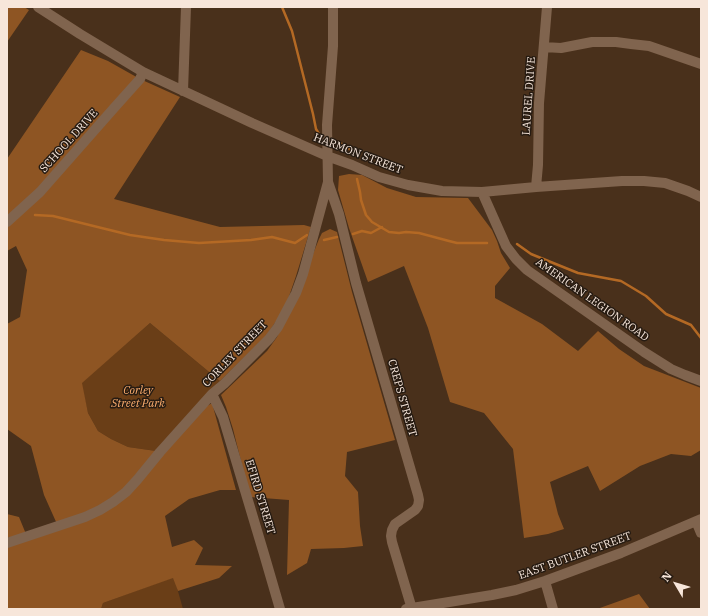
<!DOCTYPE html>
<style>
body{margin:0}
#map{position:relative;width:708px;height:616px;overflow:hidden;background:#49301b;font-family:"IBM Plex Serif",serif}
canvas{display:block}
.frame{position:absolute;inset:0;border:8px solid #f7e6da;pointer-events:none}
.north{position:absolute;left:656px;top:564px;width:40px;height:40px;-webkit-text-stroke:3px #261b12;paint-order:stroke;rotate:308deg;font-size:11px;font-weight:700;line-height:16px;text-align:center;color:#f7e6da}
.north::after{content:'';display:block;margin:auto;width:14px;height:18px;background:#f7e6da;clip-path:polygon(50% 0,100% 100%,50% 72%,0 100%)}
</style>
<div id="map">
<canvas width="708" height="616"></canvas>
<div class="frame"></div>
<div class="north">N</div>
</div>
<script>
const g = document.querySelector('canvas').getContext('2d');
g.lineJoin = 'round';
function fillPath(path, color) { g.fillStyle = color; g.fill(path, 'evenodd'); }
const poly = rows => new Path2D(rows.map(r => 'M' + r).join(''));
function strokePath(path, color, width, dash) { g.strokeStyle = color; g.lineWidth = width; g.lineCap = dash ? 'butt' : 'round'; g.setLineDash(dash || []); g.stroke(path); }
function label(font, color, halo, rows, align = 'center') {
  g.font = font + ' "IBM Plex Serif",serif'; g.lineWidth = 3; g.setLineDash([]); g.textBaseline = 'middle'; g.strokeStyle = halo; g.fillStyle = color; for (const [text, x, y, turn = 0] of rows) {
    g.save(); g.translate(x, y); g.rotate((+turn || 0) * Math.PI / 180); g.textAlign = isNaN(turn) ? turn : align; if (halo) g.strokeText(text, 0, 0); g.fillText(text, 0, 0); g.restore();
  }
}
fillPath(poly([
 [150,323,220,381,156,451,128,447,111,439,98,431,88,413,81,383],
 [174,577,183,609,101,609,103,603]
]), '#6a3e17');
fillPath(poly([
 [7,7,24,7,29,10,7,42],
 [81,50,108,61,140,79,180,97,114,199,220,227,304,225,311,227,296,276,285,308,266,336,220,381,150,323,82,383,88,413,98,431,111,439,128,447,156,451,114,500,57,524,44,495,31,446,7,429,7,324,20,317,27,270,16,246,7,251,7,159],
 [349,174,362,175,387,188,416,197,468,198,492,230,497,241,501,253,510,268,495,286,495,298,542,324,578,351,598,331,619,349,644,366,701,388,701,450,691,456,671,454,640,466,600,491,588,466,550,482,558,514,564,529,548,534,524,538,513,449,484,413,450,402,428,328,404,266,368,282,349,228,338,190,339,176],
 [330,229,337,232,352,292,395,440,347,452,345,476,358,492,360,526,363,546,344,548,311,549,307,563,287,575,289,500,250,497,233,429,226,407,221,395,267,351,277,337,307,269,319,239,322,233],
 [212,403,236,490,220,490,189,499,165,516,172,547,194,540,203,548,195,565,232,566,219,578,178,591,173,578,103,603,101,609,7,609,7,575,8,575,7,572,7,547,100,512,207,406],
 [7,514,19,517,26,534,7,538],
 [639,594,650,609,597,609]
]), '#8e5523');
strokePath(poly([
 [282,7,292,31,313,114,316,129,319,134],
 [335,141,346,146,358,156],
 [357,179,360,192,361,200,366,215,372,222,389,232,399,233,406,232,419,233,449,241,457,243,487,243],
 [35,215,53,216,130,235,164,240,199,243,251,240,272,237,295,243,307,235],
 [353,234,362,231,371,233,382,227],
 [324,240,337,237],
 [517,244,531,254,578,273,621,281,646,296,666,314,691,325,701,338]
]), '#b46924', 2.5);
strokePath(poly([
 [38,7,80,34,143,72,252,123,327,156,352,165,379,177,408,185,442,191,482,192,536,187,622,181,644,181,665,183,688,191,701,197],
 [544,47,561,48,592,42,616,42,631,44,649,46,701,64],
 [183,91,186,7],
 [328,182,339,214,356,283,418,495,419,500,418,506,415,510,395,524,392,530,391,536,392,542,412,609],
 [536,187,538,165,539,103,547,7],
 [482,192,506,246,516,259,527,270,644,352,671,369,685,375,701,381],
 [7,222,40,192,114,108,140,79,143,72],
 [212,394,223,417,264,554,280,609],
 [696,521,701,533],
 [7,543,85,517,100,510,113,502,126,492,137,480,160,452,212,394,224,384,269,339,278,327,296,293,303,274,328,182,327,125,333,46,333,7],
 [545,581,553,609],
 [406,609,492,595,516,590,545,581,621,553,701,519]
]), '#80644e', 10);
label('11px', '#f7e6da', '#261b12', [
 ["LAUREL DRIVE",529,96,-86],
 ["SCHOOL DRIVE",69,141,-48],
 ["HARMON STREET",358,154,21],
 ["AMERICAN LEGION ROAD",592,300,35],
 ["CORLEY STREET",235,354,-46],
 ["CREPS STREET",402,398,74],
 ["EFIRD STREET",260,497,73],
 ["EAST BUTLER STREET",575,556,-20]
]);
label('italic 11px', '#ffaf6f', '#261b12', [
 ["Corley",138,391],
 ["Street Park",138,404]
]);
</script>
